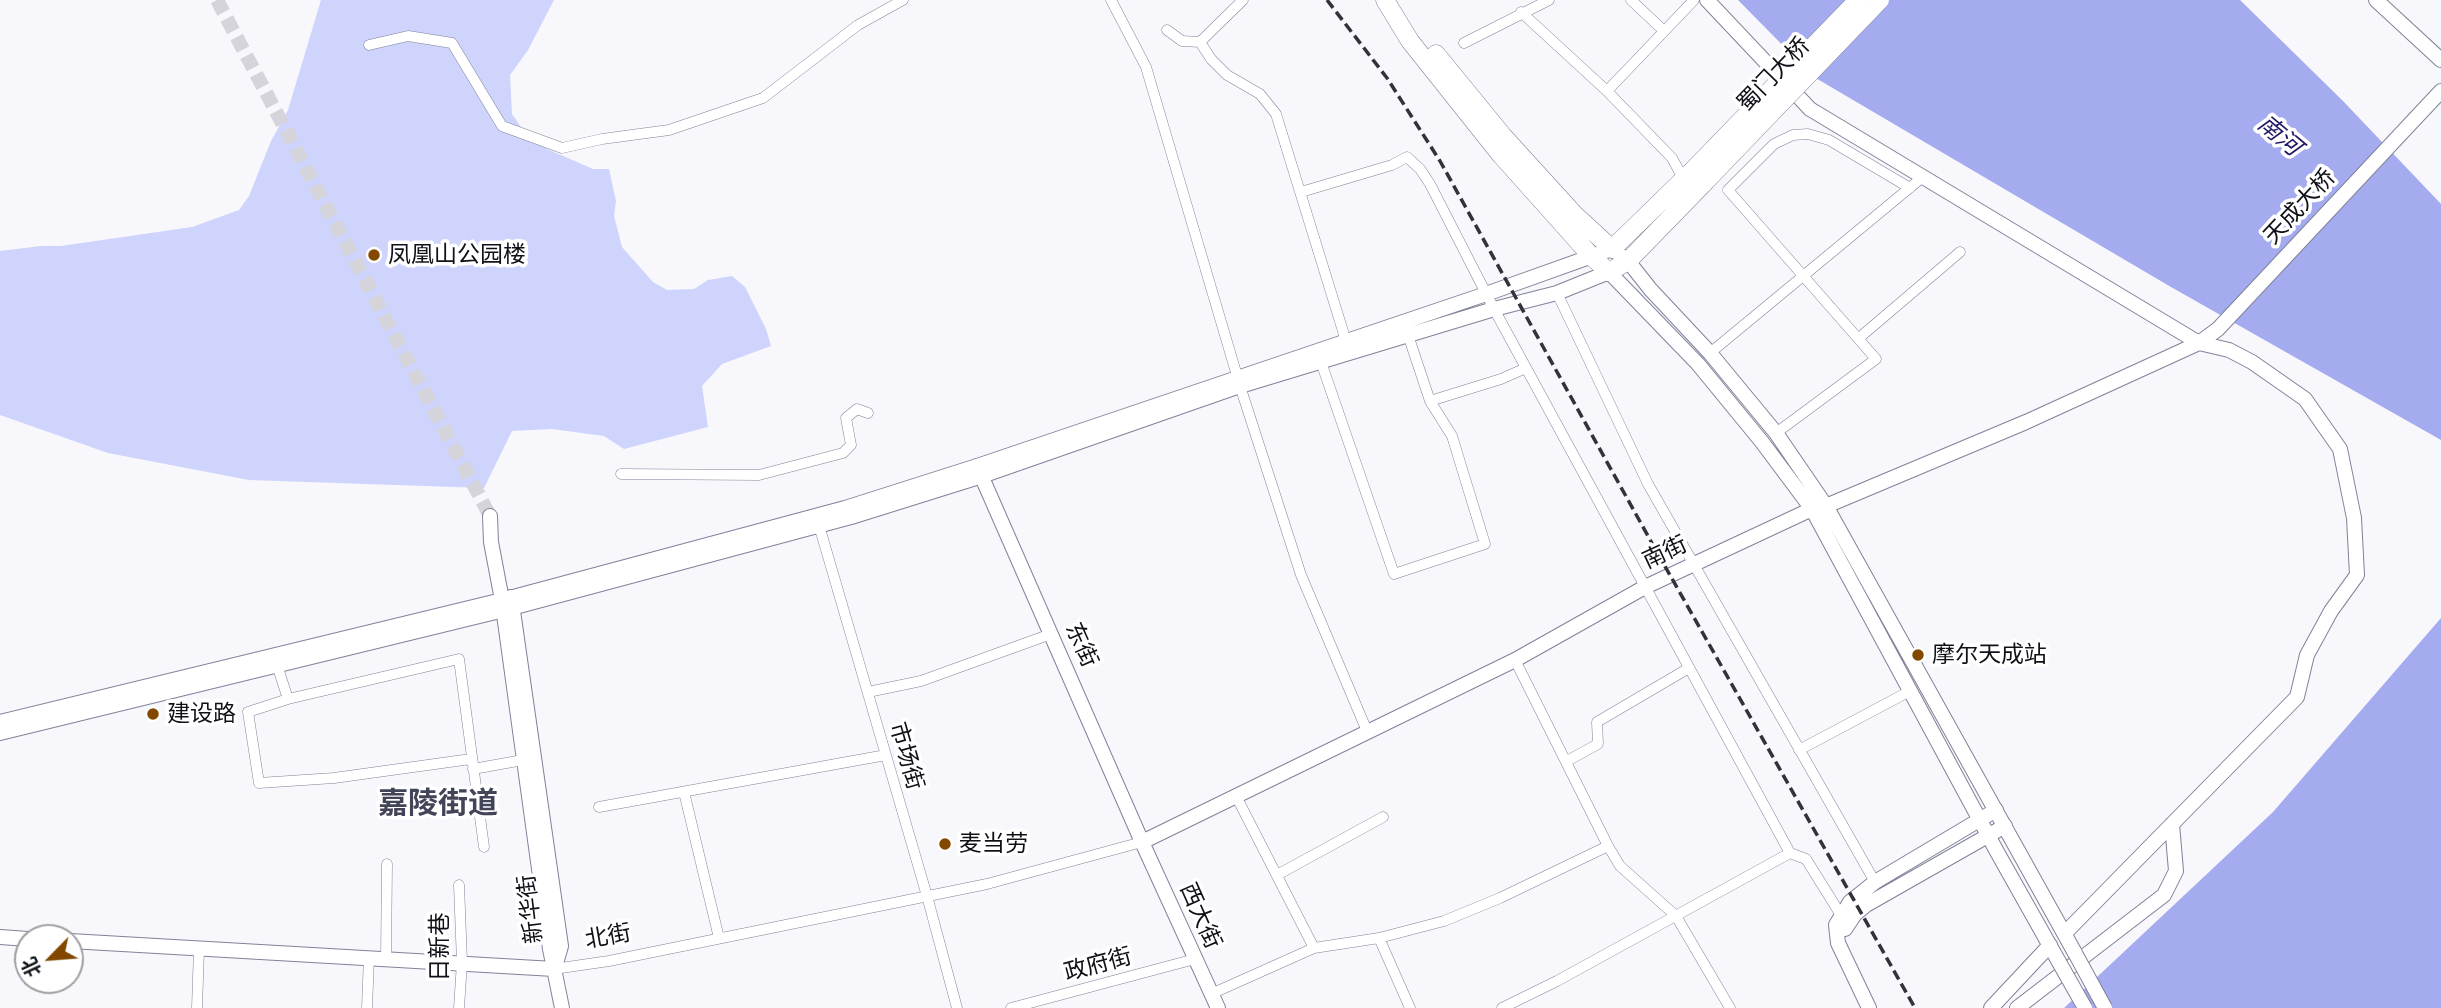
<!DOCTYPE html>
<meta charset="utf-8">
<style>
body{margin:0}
#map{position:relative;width:2441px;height:1008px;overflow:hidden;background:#f7f7fc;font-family:Rubik,"Noto Sans SC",sans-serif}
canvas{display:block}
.north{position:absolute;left:14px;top:924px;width:70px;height:70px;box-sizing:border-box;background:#fff;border:2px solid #9f9fa3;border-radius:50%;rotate:245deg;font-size:19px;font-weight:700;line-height:28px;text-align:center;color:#0f1018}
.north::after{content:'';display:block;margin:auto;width:24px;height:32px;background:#834800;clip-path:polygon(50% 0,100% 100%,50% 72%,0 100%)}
</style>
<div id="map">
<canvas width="2441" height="1008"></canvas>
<div class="north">北</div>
</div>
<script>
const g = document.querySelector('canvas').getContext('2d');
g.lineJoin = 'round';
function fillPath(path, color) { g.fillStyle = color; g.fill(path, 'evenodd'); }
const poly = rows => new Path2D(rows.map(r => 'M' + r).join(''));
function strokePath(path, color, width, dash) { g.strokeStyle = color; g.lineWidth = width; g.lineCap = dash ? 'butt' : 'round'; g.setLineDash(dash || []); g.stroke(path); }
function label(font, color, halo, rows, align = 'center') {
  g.font = font + ' Rubik,"Noto Sans SC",sans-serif'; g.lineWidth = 7; g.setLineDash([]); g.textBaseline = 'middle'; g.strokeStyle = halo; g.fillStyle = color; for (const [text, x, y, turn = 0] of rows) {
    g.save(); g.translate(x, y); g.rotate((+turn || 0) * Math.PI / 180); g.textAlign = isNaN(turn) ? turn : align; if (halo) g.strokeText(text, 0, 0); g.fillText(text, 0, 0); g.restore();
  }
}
fillPath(poly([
 [321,0,554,0,528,50,510,75,512,114,521,127,547,149,593,169,609,169,616,201,614,216,622,247,653,282,667,290,694,289,708,280,732,276,745,287,766,329,771,346,722,364,702,386,708,427,624,449,604,436,552,429,512,431,484,488,249,480,108,453,0,415,0,251,41,246,61,246,192,227,239,210,249,196,271,141,288,110]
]), '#cfd4fd');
fillPath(poly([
 [1738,0,2240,0,2343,101,2441,204,2441,440,2171,287,1814,77],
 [2441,618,2441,1008,2064,1008,2273,812]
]), '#a4abef');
strokePath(poly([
 [217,0,490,516]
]), '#d4d4da', 14, [14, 7]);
const street = poly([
 [1111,0,1146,67,1240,386,1301,575,1367,731],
 [1631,0,1664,31],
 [1521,12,1607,91,1672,158,1684,180],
 [1167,30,1182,41,1200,42,1243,0],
 [1200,42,1211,59,1227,75,1260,94,1276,114,1346,341],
 [1464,43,1549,0],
 [369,45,408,36,452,43,502,126,562,148,602,139,669,130,763,98,858,25,903,0],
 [1607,91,1694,0],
 [1301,192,1392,165,1407,157,1420,169,1430,184,1494,309,1790,853,1806,859,1844,920],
 [1557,293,1648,484,1875,882],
 [1859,338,1960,252],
 [1710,353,1924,176],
 [1321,362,1394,574,1485,544,1452,436,1430,401,1408,335],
 [1430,401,1501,379,1526,368],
 [1776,433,1876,359,1728,190,1774,144,1793,135,1808,134,1829,140,1910,188],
 [621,474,759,475,843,453,851,445,846,418,857,409,868,413],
 [818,522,927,896,957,1008],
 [1515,660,1608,846,1620,866,1676,916,1730,1008],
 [277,665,288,699,459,659,484,847],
 [868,692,921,681,1051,634],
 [288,699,248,712,259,783,334,778,471,759],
 [1799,750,1910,691],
 [1567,761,1598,744,1597,722,1689,668],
 [473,769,523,760],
 [684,792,719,938],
 [1236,796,1314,948],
 [599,807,886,755],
 [1277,875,1383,817],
 [1379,938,1410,1008],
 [386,958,387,864],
 [554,969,609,961,987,884,1142,842],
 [1211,994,1314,948,1379,938,1444,921,1500,898,1608,846],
 [197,1008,199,948],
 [367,1008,369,957],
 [459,1008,462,962,459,885],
 [1011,1008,1195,959],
 [1502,1008,1557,981,1790,853]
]);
const secondary = poly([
 [1707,0,1810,109,2199,343,2229,350,2252,362,2305,399,2340,449,2354,518,2357,575,2331,611,2307,655,2297,697,2065,933],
 [2376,0,2441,60],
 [977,466,1142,842,1218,1008],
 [490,516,491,542,502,600,550,949,562,1008],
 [511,597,561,946,555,967],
 [1142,842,1515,660,1645,587,1812,509,1826,506,2026,422,2199,343,2218,329,2441,91],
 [1845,929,1855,914,1866,905,2005,826],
 [0,937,28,939],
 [70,941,554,969],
 [1869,1008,1838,943,1836,925,1850,902,1875,882,1996,810],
 [1991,1008,2050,945],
 [2017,1008,2164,895,2176,871,2172,824]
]);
const primary = poly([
 [0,722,502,600,845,508,977,466,1486,294,1612,249,1628,261,1651,290,1710,353,1776,433,1826,506,2075,953],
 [0,733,504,610,851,517,982,476,1240,386,1494,309,1557,293,1609,272,1698,364,1762,442,1812,509,1996,850,2059,962]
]);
const highway = poly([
 [1385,0,1410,41,1500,154,1592,257,1609,272,1628,261,1704,183],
 [1436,54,1503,136,1574,214,1612,249,1691,172]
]);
strokePath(street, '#7f8399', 11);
strokePath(secondary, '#7f8399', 16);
strokePath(primary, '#7f8399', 16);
strokePath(highway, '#7f8399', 19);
strokePath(street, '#fff', 10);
strokePath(secondary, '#fff', 14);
strokePath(primary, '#fff', 14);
strokePath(highway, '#fff', 18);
strokePath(poly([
 [1327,0,1387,78,1440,161,1658,554,1915,1008]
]), '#31323a', 3.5, [10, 5]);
const primaryBridge = poly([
 [2075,953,2105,1008],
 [2059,962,2085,1008]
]);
const highwayBridge = poly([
 [1691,172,1858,0],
 [1704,183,1880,0]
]);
strokePath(primaryBridge, '#7f8399', 16, []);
strokePath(highwayBridge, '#7f8399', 19, []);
strokePath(primaryBridge, '#fff', 14);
strokePath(highwayBridge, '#fff', 18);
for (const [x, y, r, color] of [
 [374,255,7,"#834800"],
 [1918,655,7,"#834800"],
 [153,714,7,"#834800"],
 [945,844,7,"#834800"]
]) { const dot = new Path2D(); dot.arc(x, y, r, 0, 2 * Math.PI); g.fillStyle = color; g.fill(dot); strokePath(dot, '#fff', 2.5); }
label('23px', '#0f1018', '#fff', [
 ["蜀门大桥",1774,75,-46],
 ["天成大桥",2300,207,-47],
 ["南街",1665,553,-25],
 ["东街",1081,645,66],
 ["市场街",906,756,74],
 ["新华街",531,909,-97],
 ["西大街",1200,916,66],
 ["北街",608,937,-10],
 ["日新巷",440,947,-90],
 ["政府街",1098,965,-15]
]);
label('23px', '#0f1018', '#fff', [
 ["凤凰山公园楼",388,255],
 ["摩尔天成站",1932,655],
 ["建设路",167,714],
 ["麦当劳",959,844]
], 'left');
label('italic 24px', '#211966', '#fff', [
 ["南河",2279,136,40]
]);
label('bold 30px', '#424458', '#fff', [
 ["嘉陵街道",438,804]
]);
</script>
